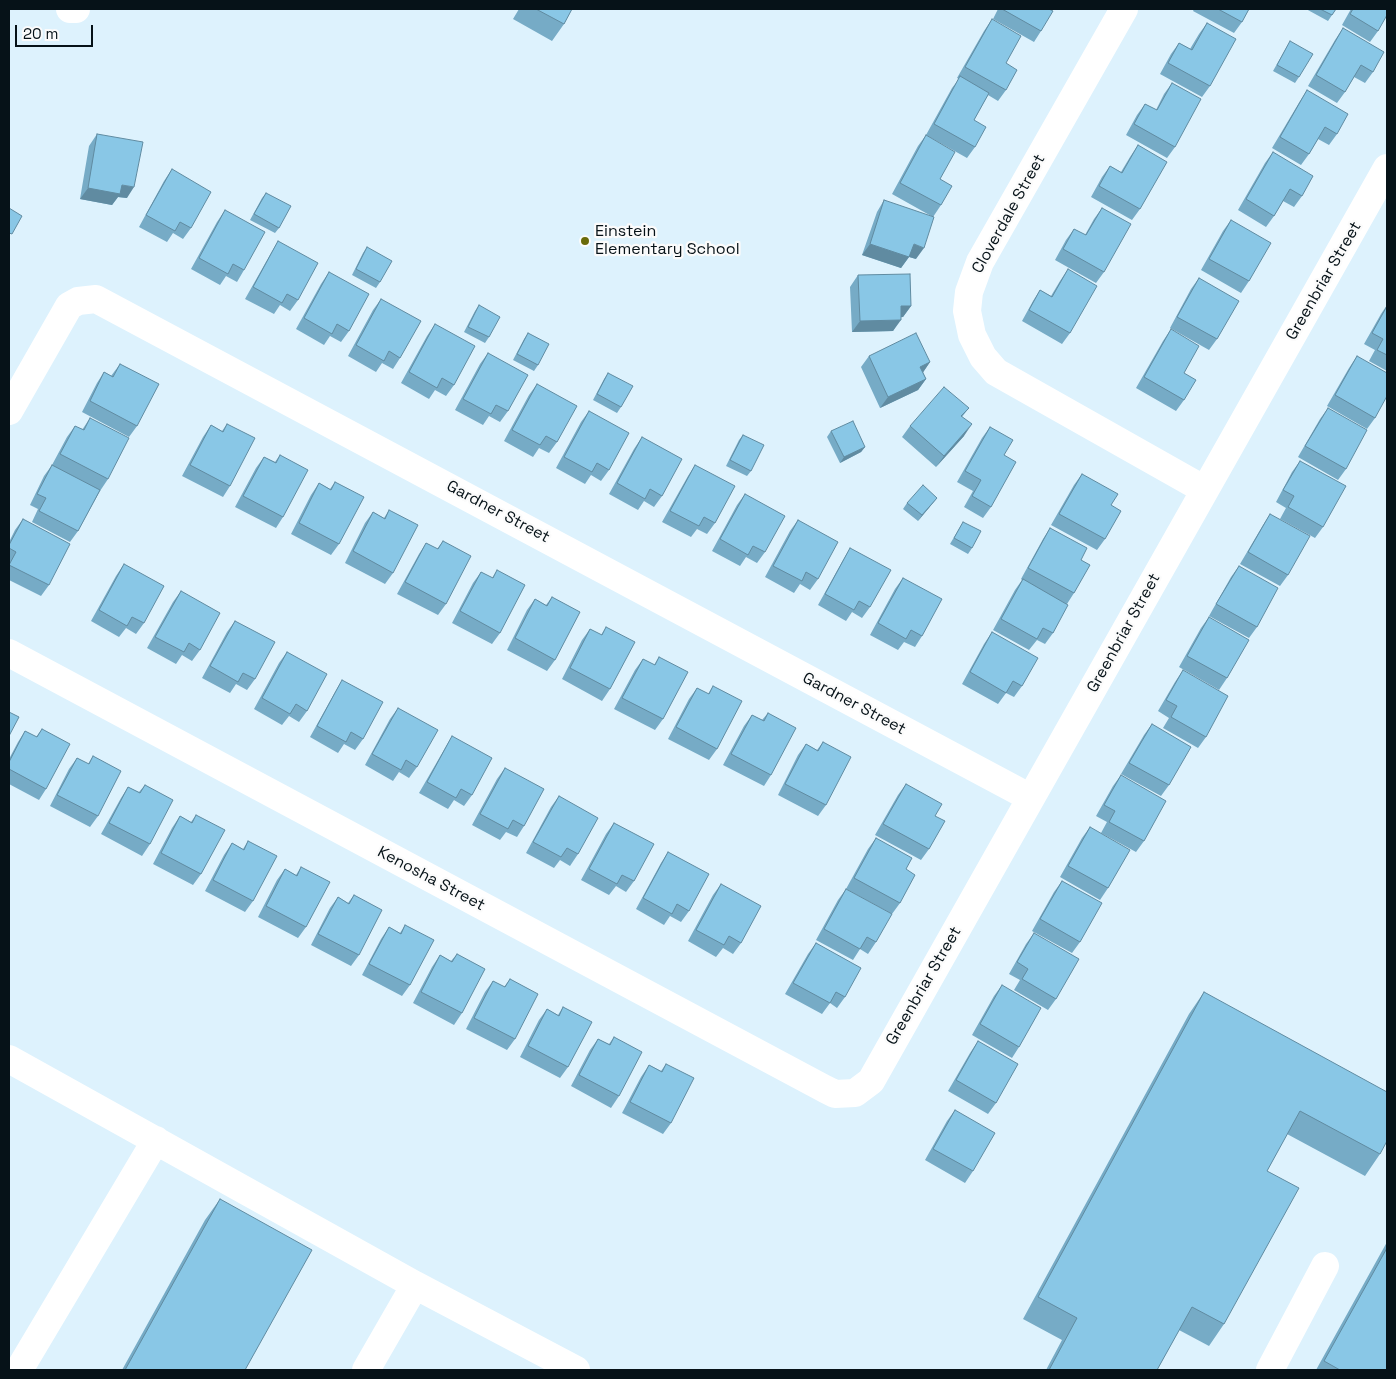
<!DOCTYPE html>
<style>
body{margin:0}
#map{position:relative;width:1396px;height:1379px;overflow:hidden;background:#ddf2fd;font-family:"Space Grotesk",sans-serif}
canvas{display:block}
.frame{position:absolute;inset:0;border:10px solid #061218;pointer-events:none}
.scale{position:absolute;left:15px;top:25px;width:78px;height:22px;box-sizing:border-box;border:2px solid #061218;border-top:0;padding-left:6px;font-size:15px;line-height:18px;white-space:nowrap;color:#061218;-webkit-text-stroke:4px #fbfbfb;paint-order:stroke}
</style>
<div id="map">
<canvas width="1396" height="1379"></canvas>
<div class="frame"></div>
<div class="scale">20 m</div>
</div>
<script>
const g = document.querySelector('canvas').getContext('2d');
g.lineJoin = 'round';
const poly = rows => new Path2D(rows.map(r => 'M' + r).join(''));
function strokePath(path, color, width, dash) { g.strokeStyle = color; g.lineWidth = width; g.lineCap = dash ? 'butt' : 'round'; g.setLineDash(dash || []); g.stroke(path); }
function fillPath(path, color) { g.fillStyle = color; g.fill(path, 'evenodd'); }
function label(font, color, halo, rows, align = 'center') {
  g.font = font + ' "Space Grotesk",sans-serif'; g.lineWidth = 4.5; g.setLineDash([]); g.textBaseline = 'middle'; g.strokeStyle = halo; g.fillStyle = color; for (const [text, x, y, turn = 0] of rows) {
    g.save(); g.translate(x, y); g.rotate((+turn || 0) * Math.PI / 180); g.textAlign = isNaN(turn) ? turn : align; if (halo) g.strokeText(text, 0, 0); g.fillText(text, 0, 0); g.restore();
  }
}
strokePath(poly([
 [70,9,76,9],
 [1124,9,980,262,969,292,967,311,972,335,983,357,996,372,1205,490],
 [9,411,69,306,78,301,96,299,1031,798],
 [9,653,825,1089,835,1094,855,1093,871,1081,1387,168],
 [9,1059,415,1285,576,1370],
 [19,1370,156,1140],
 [366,1370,415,1285],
 [1270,1370,1325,1266]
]), '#fff', 28);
fillPath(poly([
 [519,9,572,9,564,24,552,41,513,19],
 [998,9,1049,9,1041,31,1034,42,993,19],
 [1194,9,1249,9,1242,22,1234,33,1193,11],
 [1306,9,1336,9,1328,21],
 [1351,9,1387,9,1378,31,1370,42,1342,25],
 [992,19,1006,63,1006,90,998,101,988,95,974,120,975,147,967,158,926,135,952,88,959,79,957,78,984,31],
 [1207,23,1210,86,1202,97,1160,74,1171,54,1179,43,1190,49,1199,34],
 [1343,28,1373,72,1365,83,1354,77,1345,92,1337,103,1308,86,1335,40],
 [1290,41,1299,77,1295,83,1273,71],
 [1172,83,1175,147,1167,158,1126,135,1137,115,1145,104,1156,110,1164,94],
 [1307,90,1337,134,1329,145,1318,139,1309,154,1301,165,1272,148,1300,101],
 [97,134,127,198,118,197,112,205,80,199,89,146],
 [926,135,940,179,941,205,933,217,892,194,918,146],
 [1138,145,1140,209,1132,220,1091,197,1102,177,1110,166,1121,172,1130,157],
 [1273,152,1302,196,1294,207,1283,201,1274,216,1266,227,1238,210,1265,163],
 [172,169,191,228,183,239,173,233,167,242,139,227,164,181],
 [266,193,279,228,275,233,250,220,262,198],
 [884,200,916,259,909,257,901,268,862,255,877,212],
 [1102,208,1104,272,1096,283,1055,260,1066,240,1074,229,1085,235,1094,219],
 [225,210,244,270,237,282,226,276,220,285,191,269,217,222],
 [1231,220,1249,281,1241,293,1201,270,1223,231],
 [278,241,298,300,290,311,280,305,274,314,245,299,271,253],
 [367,247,380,282,376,288,352,275,363,253],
 [1068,269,1070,333,1062,344,1022,321,1033,301,1040,290,1051,296,1060,281],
 [329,272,349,331,341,342,330,336,324,345,296,329,321,284],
 [858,275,911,306,903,317,901,317,893,331,852,332,850,287],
 [1199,278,1217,339,1209,350,1170,328,1191,289],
 [381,299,400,358,393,369,382,363,376,372,348,356,373,310],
 [479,305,489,337,485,343,464,332,475,311],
 [1387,305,1387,371,1369,361,1375,350,1364,344,1381,314],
 [435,324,454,385,446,396,435,390,429,399,401,383,427,336],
 [1171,329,1184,373,1184,400,1176,411,1136,388,1163,341],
 [528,333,538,365,534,371,513,360,524,339],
 [488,353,508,411,500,422,489,416,483,425,455,410,480,364],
 [869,356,930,362,923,372,926,379,918,390,880,408,861,367],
 [1357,356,1375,418,1367,429,1327,406,1349,368],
 [120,364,137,426,129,437,82,412,97,383,104,372,111,376],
 [608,373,621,407,617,413,593,400,604,379],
 [537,384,557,442,549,453,539,448,533,457,504,441,529,395],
 [969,408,962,417,964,436,936,467,902,437,910,426],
 [1328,408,1346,469,1338,480,1298,457,1320,419],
 [589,411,609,470,601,481,591,475,585,484,556,468,581,422],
 [90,418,108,479,100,491,78,531,70,542,32,522,38,509,30,505,44,476,52,465,67,437,75,426,82,430],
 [227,424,230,486,223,497,182,476,203,437,211,425,222,431],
 [990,427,1004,455,991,507,983,518,964,507,973,491,957,482,982,438],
 [831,431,865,447,861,452,840,463,827,437],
 [743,435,751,471,747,476,726,466,739,440],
 [642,437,662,496,654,507,644,501,638,510,609,494,634,449],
 [280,455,283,517,276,528,235,507,256,468,264,457,275,462],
 [1300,461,1323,527,1315,538,1280,519,1286,508,1276,502,1292,472],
 [695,465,715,523,707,534,697,529,691,537,662,522,688,476],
 [1082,474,1111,505,1105,539,1097,550,1051,525,1074,485],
 [335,482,339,544,331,555,291,534,311,495,319,483,330,489],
 [745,494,765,552,757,563,746,557,740,566,712,551,737,505],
 [937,498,918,521,903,509,907,503],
 [389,510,393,573,385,584,345,563,365,523,373,512,384,518],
 [1270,514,1288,575,1280,586,1240,564,1263,525],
 [23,519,49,585,41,596,9,580,9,542,15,530],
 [798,520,818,579,810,590,800,584,794,593,765,577,790,531],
 [963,522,972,548,968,554,950,544],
 [1050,528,1081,560,1074,593,1067,604,1053,633,1045,644,1037,640,1029,650,993,630,1015,590,1022,580,1021,579,1043,539],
 [443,541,446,604,438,615,397,594,419,554,426,543,437,549],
 [850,548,870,607,862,618,852,612,846,621,818,605,843,560],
 [124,564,144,623,136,634,126,628,119,637,91,621,116,576],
 [1239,566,1257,627,1249,638,1209,616,1231,577],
 [497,570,500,633,492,644,452,623,473,583,481,572,492,578],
 [903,578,922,636,915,647,904,642,898,650,870,635,895,589],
 [181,591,200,650,192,661,182,655,176,664,147,648,173,602],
 [552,597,555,660,547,671,507,650,527,610,535,599,546,605],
 [1209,617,1227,678,1219,690,1179,667,1201,628],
 [235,621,255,679,247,690,236,684,230,693,202,678,227,632],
 [606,627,610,689,602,701,562,679,582,640,590,629,601,635],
 [992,632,1022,686,1014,697,1006,693,998,704,962,684,984,644],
 [287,652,307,711,299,722,289,716,282,725,254,709,279,663],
 [659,657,663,719,655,730,614,709,635,670,643,659,654,665],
 [1183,670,1206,737,1198,748,1163,728,1169,718,1158,711,1175,682],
 [342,680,363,739,355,750,344,744,338,753,310,737,335,692],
 [713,686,717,749,709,760,668,739,689,699,697,688,708,694],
 [398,708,417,767,409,778,399,772,393,781,365,765,390,719],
 [768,713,771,775,764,786,723,765,744,726,752,715,762,720],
 [1152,724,1169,785,1161,796,1121,774,1144,735],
 [42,729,46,789,39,800,9,784,9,759,18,742,25,731,36,737],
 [452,736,472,795,464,806,454,800,448,809,419,793,445,748],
 [823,742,826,805,818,816,778,795,798,755,806,744,817,750],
 [93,756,98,816,90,827,50,806,69,769,77,758,88,764],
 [505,768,524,826,517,837,506,832,500,840,472,825,497,779],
 [1121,775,1144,841,1136,852,1101,833,1107,822,1096,816,1113,786],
 [906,784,935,816,929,849,921,860,875,835,898,795],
 [145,785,150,844,142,856,101,834,121,798,128,787,139,792],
 [559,796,578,854,570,866,560,860,554,868,526,853,551,807],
 [196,815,201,874,193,885,153,864,172,828,180,816,191,822],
 [614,823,634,881,626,892,616,886,609,895,581,880,606,834],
 [1090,827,1108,888,1100,900,1060,877,1082,838],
 [876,838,906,869,900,903,892,914,846,889,868,849],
 [248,841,253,901,245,912,205,891,224,855,232,843,243,849],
 [668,852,689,911,681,922,670,916,664,925,636,909,661,863],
 [301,867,306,927,298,938,258,917,277,880,285,869,296,875],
 [1062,881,1080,942,1072,953,1032,931,1054,892],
 [721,884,741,943,733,954,723,948,716,957,688,941,713,895],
 [846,889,876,942,868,954,860,949,853,960,816,940,838,900],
 [354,895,359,955,351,966,311,945,330,908,338,897,348,903],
 [405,925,410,985,402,996,362,975,381,939,389,927,400,933],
 [1034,933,1056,999,1048,1010,1014,990,1020,980,1009,974,1026,944],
 [816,943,845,997,837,1008,830,1003,822,1014,785,994,808,954],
 [457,954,462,1013,454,1025,413,1003,432,967,440,955,451,961],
 [510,979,515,1039,507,1050,466,1029,485,992,493,981,504,987],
 [1002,985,1019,1047,1012,1058,972,1035,994,996],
 [1204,992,1380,1154,1365,1176,1287,1134,1267,1171,1224,1324,1209,1346,1179,1330,1157,1370,1046,1370,1062,1340,1023,1319,1189,1014],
 [563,1007,568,1067,560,1078,520,1057,539,1020,547,1009,558,1015],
 [614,1037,619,1096,611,1108,571,1086,590,1050,598,1039,609,1044],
 [978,1041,996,1103,988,1114,948,1091,970,1053],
 [666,1064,671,1123,663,1134,622,1113,641,1077,649,1065,661,1071],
 [955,1110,973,1171,965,1183,925,1160,947,1121],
 [220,1199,245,1370,122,1370,205,1220],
 [1387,1242,1387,1370,1316,1370]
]), '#76abc6');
fillPath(poly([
 [122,185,134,187,127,198,118,197,112,205,80,199,88,188],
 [870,244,909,257,901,268,862,255],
 [914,244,924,248,916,259,906,256],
 [901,306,911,306,903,317,893,318],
 [901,320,893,331,852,332,860,321],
 [930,362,922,374,920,367],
 [926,379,918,390,880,408,888,397],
 [972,424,964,436,936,467,944,456],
 [865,447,861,452,840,463,844,457],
 [937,498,933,503,918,521,922,515]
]), '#608ba1');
const building = poly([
 [536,9,572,9,564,24,536,9],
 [1002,9,1049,9,1053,11,1041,31,1002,9],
 [1218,9,1249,9,1242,22,1218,9],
 [1320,9,1336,9,1332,15,1320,9],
 [1353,9,1387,9,1387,15,1378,31,1350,14,1353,9],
 [992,19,1021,36,1006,63,1017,70,1006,90,965,67,992,19],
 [1207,23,1236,39,1210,86,1168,63,1179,43,1192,50,1207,23],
 [1343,28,1384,52,1373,72,1361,65,1345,92,1316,75,1343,28],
 [1290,41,1313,54,1299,77,1277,65,1290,41],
 [960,76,989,93,974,120,986,127,975,147,934,124,960,76],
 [1172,83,1201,99,1175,147,1134,124,1145,104,1157,110,1172,83],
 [1307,90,1348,114,1337,134,1325,127,1309,154,1280,137,1307,90],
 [97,134,143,142,134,187,122,185,120,194,88,188,97,134],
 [926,135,955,152,940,179,952,186,941,205,900,183,926,135],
 [1138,145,1167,162,1140,209,1099,186,1110,166,1122,173,1138,145],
 [1273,152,1313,176,1302,196,1290,189,1274,216,1246,199,1273,152],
 [172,169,211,192,191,228,180,222,175,231,146,215,172,169],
 [266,193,291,206,279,228,254,214,266,193],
 [884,200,934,217,924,248,914,244,909,257,870,244,884,200],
 [9,208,22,216,12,234,9,233,9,208],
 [1102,208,1131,224,1104,272,1063,249,1074,229,1086,235,1102,208],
 [225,210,265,232,244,270,233,264,228,274,199,258,225,210],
 [1231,220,1271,243,1249,281,1209,259,1231,220],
 [278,241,318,263,298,300,287,294,282,303,253,287,278,241],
 [367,247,392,261,380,282,356,269,367,247],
 [1068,269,1097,286,1070,333,1029,310,1040,290,1052,297,1068,269],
 [329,272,369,294,349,331,337,324,332,334,304,318,329,272],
 [910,274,911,306,901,306,901,320,860,321,858,275,910,274],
 [1199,278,1239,301,1217,339,1177,317,1199,278],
 [381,299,421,321,400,358,389,351,384,361,356,345,381,299],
 [479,305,500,317,489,337,468,327,479,305],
 [1387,306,1387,355,1377,350,1383,339,1372,333,1387,306],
 [435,324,475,346,454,385,442,378,437,388,409,372,435,324],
 [1171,329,1199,346,1184,373,1196,380,1184,400,1144,377,1171,329],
 [528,333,549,344,538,365,517,354,528,333],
 [916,333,930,362,920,367,926,379,888,397,869,356,916,333],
 [488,353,528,375,508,411,496,405,491,414,463,399,488,353],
 [1357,356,1387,373,1387,396,1375,418,1335,395,1357,356],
 [120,364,159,384,137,426,90,401,104,372,113,377,120,364],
 [608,373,633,386,621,407,597,394,608,373],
 [537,384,577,406,557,442,546,436,540,445,512,430,537,384],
 [944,387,969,408,961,416,972,424,944,456,910,426,944,387],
 [1328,408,1367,430,1346,469,1305,446,1328,408],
 [589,411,629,433,609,470,597,463,592,472,564,457,589,411],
 [90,418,129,438,108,479,60,454,75,426,84,430,90,418],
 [853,421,865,447,844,457,831,431,853,421],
 [227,424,255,438,230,486,190,465,211,425,223,432,227,424],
 [990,427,1013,440,1004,455,1016,462,991,507,972,496,981,480,965,471,990,427],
 [743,435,764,445,751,471,730,460,743,435],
 [642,437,682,459,662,496,650,489,645,499,617,483,642,437],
 [280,455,308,470,283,517,243,496,264,457,276,463,280,455],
 [1300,461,1346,486,1323,527,1288,507,1294,496,1283,490,1300,461],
 [52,465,100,490,78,531,39,511,46,498,37,494,52,465],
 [695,465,735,486,715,523,704,517,699,526,670,511,695,465],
 [1082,474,1118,494,1111,505,1121,511,1105,539,1059,514,1082,474],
 [335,482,364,497,339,544,299,523,319,483,331,490,335,482],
 [923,485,937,498,922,515,907,503,923,485],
 [745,494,785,516,765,552,753,546,748,555,720,539,745,494],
 [389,510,418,525,393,573,353,551,373,512,385,519,389,510],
 [1270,514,1310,536,1288,575,1248,552,1270,514],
 [23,519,70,544,49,585,9,565,16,552,9,548,9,545,23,519],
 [798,520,838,542,818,579,806,572,802,581,773,566,798,520],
 [963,522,981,531,972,548,954,538,963,522],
 [1050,528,1087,548,1081,560,1090,565,1074,593,1028,568,1050,528],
 [443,541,471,556,446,604,405,582,426,543,438,549,443,541],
 [850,548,891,570,870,607,859,601,854,610,825,594,850,548],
 [124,564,164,586,144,623,132,617,127,626,99,610,124,564],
 [1239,566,1278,588,1257,627,1216,604,1239,566],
 [497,570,525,585,500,633,460,611,481,572,493,578,497,570],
 [903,578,942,599,922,636,911,630,906,639,878,623,903,578],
 [1023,579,1068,605,1053,633,1043,628,1037,639,1001,619,1023,579],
 [181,591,220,613,200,650,189,643,184,652,155,637,181,591],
 [552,597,580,612,555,660,515,638,535,599,547,606,552,597],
 [1209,617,1249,640,1227,678,1187,656,1209,617],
 [235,621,275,642,255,679,243,673,238,682,210,666,235,621],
 [606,627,635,642,610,689,570,668,590,629,602,635,606,627],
 [992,632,1038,658,1022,686,1013,681,1006,693,970,672,992,632],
 [287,652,327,674,307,711,296,704,290,714,262,698,287,652],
 [659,657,688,672,663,719,622,698,643,659,655,665,659,657],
 [1183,670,1228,696,1206,737,1171,717,1177,706,1166,700,1183,670],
 [342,680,383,702,363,739,351,732,346,742,317,726,342,680],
 [713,686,742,701,717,749,676,727,697,688,709,694,713,686],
 [398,708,438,730,417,767,406,760,401,770,372,754,398,708],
 [9,712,19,717,9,736,9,712],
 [768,713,796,728,771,775,731,754,752,715,764,721,768,713],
 [1152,724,1191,747,1169,785,1129,763,1152,724],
 [42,729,70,744,46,789,9,769,9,762,25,731,37,737,42,729],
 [452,736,492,758,472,795,461,789,456,798,427,782,452,736],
 [823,742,851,757,826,805,785,784,806,744,818,751,823,742],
 [93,756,121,771,98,816,57,795,77,758,89,764,93,756],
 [505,768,544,789,524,826,513,820,508,829,480,814,505,768],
 [1121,775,1166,801,1144,841,1109,822,1115,811,1104,805,1121,775],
 [906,784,942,804,935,816,945,821,929,849,883,824,906,784],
 [145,785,173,800,150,844,109,823,128,787,140,793,145,785],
 [559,796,598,818,578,854,567,848,561,857,533,842,559,796],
 [196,815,225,830,201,874,161,853,180,816,192,823,196,815],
 [614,823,654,844,634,881,622,875,617,884,589,869,614,823],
 [1090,827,1130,850,1108,888,1068,866,1090,827],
 [876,838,912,858,906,869,915,875,900,903,854,878,876,838],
 [248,841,277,856,253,901,213,880,232,843,244,850,248,841],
 [668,852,709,874,689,911,677,904,672,914,643,898,668,852],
 [301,867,330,882,306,927,266,906,285,869,297,876,301,867],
 [1062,881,1102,903,1080,942,1040,919,1062,881],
 [721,884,761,906,741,943,729,936,724,945,696,930,721,884],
 [846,889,892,914,876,942,867,937,860,949,824,929,846,889],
 [354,895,382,910,359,955,318,934,338,897,349,904,354,895],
 [405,925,434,940,410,985,369,964,389,927,401,934,405,925],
 [1034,933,1079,959,1056,999,1022,979,1028,969,1017,962,1034,933],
 [816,943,861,968,845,997,836,992,830,1003,793,983,816,943],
 [457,954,485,969,462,1013,421,992,440,955,452,962,457,954],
 [510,979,538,994,515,1039,474,1018,493,981,505,987,510,979],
 [1002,985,1041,1008,1019,1047,980,1024,1002,985],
 [1204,992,1387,1092,1387,1141,1380,1154,1300,1111,1267,1171,1299,1188,1224,1324,1192,1307,1157,1370,1049,1370,1077,1318,1038,1297,1204,992],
 [563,1007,592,1022,568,1067,528,1046,547,1009,559,1016,563,1007],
 [614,1037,642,1052,619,1096,579,1075,598,1039,610,1045,614,1037],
 [978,1041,1018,1064,996,1103,956,1080,978,1041],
 [666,1064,694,1078,671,1123,630,1102,649,1065,662,1072,666,1064],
 [955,1110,995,1133,973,1171,933,1149,955,1110],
 [220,1199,312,1250,245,1370,125,1370,220,1199],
 [1387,1248,1387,1370,1340,1370,1324,1361,1387,1248]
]);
fillPath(building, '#89c7e6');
strokePath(building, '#608ba1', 1);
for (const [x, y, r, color] of [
 [585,241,5,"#696a09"]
]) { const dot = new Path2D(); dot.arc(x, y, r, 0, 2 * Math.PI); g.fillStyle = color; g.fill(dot); strokePath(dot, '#fbfbfb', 2); }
label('16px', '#061218', '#fbfbfb', [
 ["Cloverdale Street",1009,214,-61],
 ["Greenbriar Street",1324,281,-60],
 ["Gardner Street",498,512,28],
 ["Greenbriar Street",1124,633,-61],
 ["Gardner Street",854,704,28],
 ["Kenosha Street",431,879,28],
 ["Greenbriar Street",924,986,-60]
]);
label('16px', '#061218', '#fbfbfb', [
 ["Einstein",595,232],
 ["Elementary School",595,250]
], 'left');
</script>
